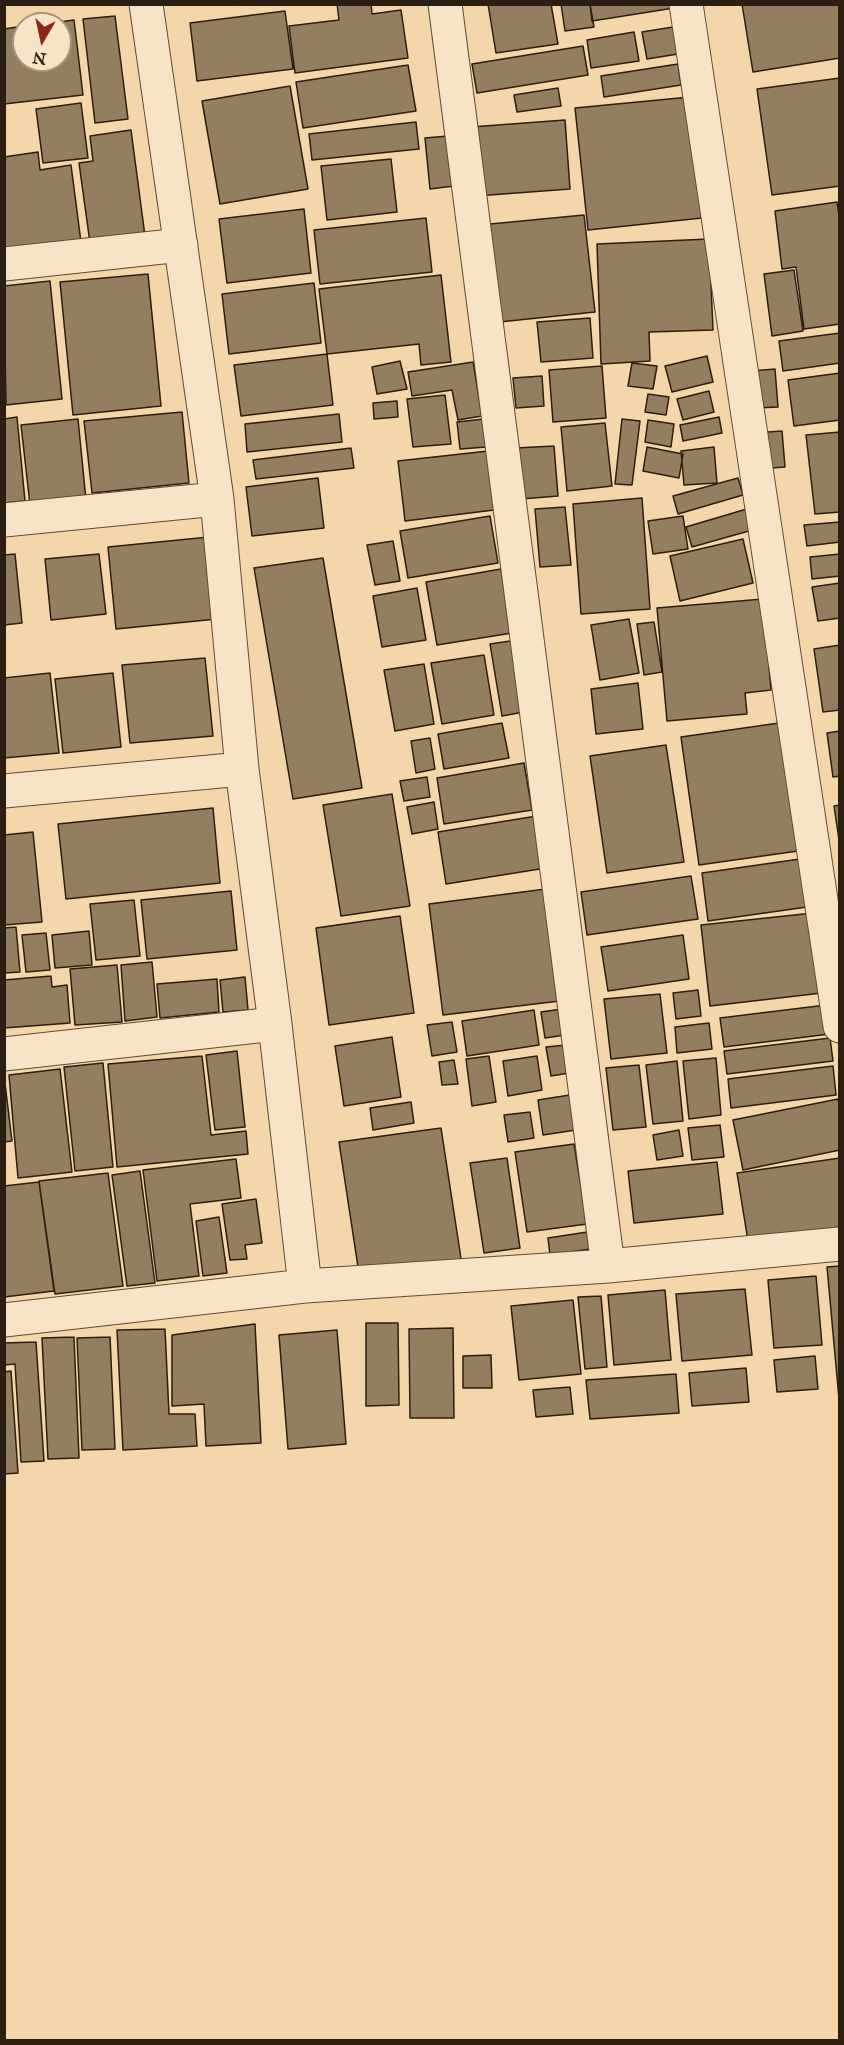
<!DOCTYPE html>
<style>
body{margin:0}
#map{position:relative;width:844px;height:2045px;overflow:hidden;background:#f3d6a9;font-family:"IM FELL Great Primer",serif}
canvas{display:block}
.frame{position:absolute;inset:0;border:6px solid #2a1f11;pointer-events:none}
.north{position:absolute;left:12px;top:12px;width:60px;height:60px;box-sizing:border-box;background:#f7e4c7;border:2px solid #a5957e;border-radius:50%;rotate:189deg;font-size:16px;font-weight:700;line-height:24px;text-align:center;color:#2a1f11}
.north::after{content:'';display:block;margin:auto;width:21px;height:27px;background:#8f2418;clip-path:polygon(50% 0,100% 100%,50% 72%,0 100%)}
</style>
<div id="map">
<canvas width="844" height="2045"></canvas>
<div class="frame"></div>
<div class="north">N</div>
</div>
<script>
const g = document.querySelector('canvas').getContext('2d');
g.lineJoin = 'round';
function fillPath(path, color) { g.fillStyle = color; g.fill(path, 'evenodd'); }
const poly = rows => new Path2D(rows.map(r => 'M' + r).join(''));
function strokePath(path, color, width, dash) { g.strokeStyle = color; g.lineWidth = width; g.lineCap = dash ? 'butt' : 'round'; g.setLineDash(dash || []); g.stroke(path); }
const building = poly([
 [337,4,371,4,372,14,401,10,408,58,295,73,289,26,339,20,337,4],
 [488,4,551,4,558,44,496,53,488,4],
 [561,4,590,4,594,27,565,31,561,4],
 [590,4,673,4,674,8,592,21,590,4],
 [742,4,840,4,840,58,753,72,742,4],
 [285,11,293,69,197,81,190,23,285,11],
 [115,16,128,119,95,123,83,19,115,16],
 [74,20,83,95,4,104,4,29,24,26,24,60,60,60,60,24,44,24,74,20],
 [673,27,678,54,647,59,642,32,673,27],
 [634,32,639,61,591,68,587,40,634,32],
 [583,46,588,75,477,93,472,64,583,46],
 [678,64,681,85,604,97,601,76,678,64],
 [408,65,416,111,303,128,296,82,408,65],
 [840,78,840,186,772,195,757,89,840,78],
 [290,86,308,189,220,204,202,101,290,86],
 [558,88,561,106,517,112,514,95,558,88],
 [690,97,702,218,588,230,575,108,690,97],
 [81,103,88,158,43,163,36,109,81,103],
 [565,120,570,189,476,196,471,127,565,120],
 [416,122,419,149,312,160,309,134,416,122],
 [131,130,145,236,90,243,79,163,93,161,90,136,131,130],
 [448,136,454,186,430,189,425,138,448,136],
 [38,152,40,170,71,165,81,242,4,252,4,157,38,152],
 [391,159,397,212,327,220,321,166,391,159],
 [837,202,840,222,840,324,804,329,796,267,782,269,775,211,837,202],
 [304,209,311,273,227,283,219,219,304,209],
 [584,215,595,312,490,323,480,225,584,215],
 [426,218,432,272,320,284,314,230,426,218],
 [709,239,713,330,649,332,650,361,601,364,597,244,709,239],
 [794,270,803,331,772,336,764,274,794,270],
 [148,274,161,406,73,415,60,282,148,274],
 [441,275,451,362,421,365,419,344,327,354,319,289,441,275],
 [50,281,62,399,6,405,4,286,50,281],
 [314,283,321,343,229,354,222,294,314,283],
 [590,318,593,358,541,362,537,322,590,318],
 [840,333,840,363,783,371,779,341,840,333],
 [327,354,333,405,241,416,234,365,327,354],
 [707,356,713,382,672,392,665,366,707,356],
 [400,361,407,389,377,394,372,367,400,361],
 [473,362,482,416,458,420,452,390,412,396,408,372,473,362],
 [632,363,657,366,653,389,628,386,632,363],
 [602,366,606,418,553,422,549,370,602,366],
 [775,369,778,407,756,408,752,371,775,369],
 [840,373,840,420,794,426,788,380,840,373],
 [542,376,544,406,516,408,513,378,542,376],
 [709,391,714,412,683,420,677,399,709,391],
 [648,394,669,397,666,415,645,412,648,394],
 [445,395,451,444,413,447,407,399,445,395],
 [397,401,398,417,374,419,373,403,397,401],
 [182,412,189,483,92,493,84,421,182,412],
 [339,414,342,442,247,452,245,424,339,414],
 [17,417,25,501,4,503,4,419,17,417],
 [719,417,722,433,683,441,680,425,719,417],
 [78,419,86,500,30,505,21,425,78,419],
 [484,419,487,447,460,449,457,422,484,419],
 [622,419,640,421,632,485,615,484,622,419],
 [648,420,674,424,671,447,645,442,648,420],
 [605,423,612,486,567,491,561,427,605,423],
 [782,431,785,467,757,469,754,433,782,431],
 [840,432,840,512,815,514,806,435,840,432],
 [554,446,558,496,521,499,516,448,554,446],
 [647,447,683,454,679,478,643,471,647,447],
 [714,447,717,483,684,485,681,451,714,447],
 [351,448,354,468,256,479,253,460,351,448],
 [488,451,494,510,405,521,398,461,488,451],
 [318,478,324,528,252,536,246,487,318,478],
 [738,478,743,495,678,514,673,496,738,478],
 [642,498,650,609,581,614,573,504,642,498],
 [565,507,571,565,540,567,535,509,565,507],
 [750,508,756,529,692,547,686,527,750,508],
 [490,516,498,563,408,578,400,531,490,516],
 [683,516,688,549,653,554,648,521,683,516],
 [840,522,840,542,807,546,804,525,840,522],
 [209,537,217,619,116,629,108,547,209,537],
 [743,539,753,583,680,601,670,556,743,539],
 [393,541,400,581,375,585,367,545,393,541],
 [15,554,22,623,4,625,4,555,15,554],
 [99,554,106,614,51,620,45,559,99,554],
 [840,554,840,576,812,579,810,557,840,554],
 [323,558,362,788,293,799,254,568,323,558],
 [501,569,512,633,437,645,426,582,501,569],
 [840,583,840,618,818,621,812,587,840,583],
 [417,588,426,640,382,647,373,596,417,588],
 [763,599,771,690,745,693,747,714,667,721,657,608,763,599],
 [629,619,639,673,600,680,591,625,629,619],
 [654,622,662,672,644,675,637,624,654,622],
 [517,640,529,711,502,716,490,644,517,640],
 [840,645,840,710,823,712,814,649,840,645],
 [484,655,494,715,442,724,431,663,484,655],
 [205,658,213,736,130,743,122,665,205,658],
 [424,664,434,724,395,731,384,670,424,664],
 [50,673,59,753,4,758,4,678,50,673],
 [113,673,121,747,63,753,55,679,113,673],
 [638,683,643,729,596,734,591,689,638,683],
 [786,722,805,850,699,865,681,737,786,722],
 [502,723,509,758,444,769,438,734,502,723],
 [840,731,840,776,833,777,827,733,840,731],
 [430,738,435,769,416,773,411,741,430,738],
 [666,745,684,862,607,873,590,756,666,745],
 [524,763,532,810,444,824,437,778,524,763],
 [427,777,430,797,404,801,400,781,427,777],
 [392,794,410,906,341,916,323,805,392,794],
 [434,802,438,829,412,834,407,807,434,802],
 [840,805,840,840,839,840,834,806,840,805],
 [213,808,220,883,66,899,58,824,213,808],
 [537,816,546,868,446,884,438,832,537,816],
 [33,832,42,922,4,925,4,835,33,832],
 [807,858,814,906,708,921,702,873,807,858],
 [691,876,698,919,587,935,581,892,691,876],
 [546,889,560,1001,443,1015,429,904,546,889],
 [231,891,237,950,147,959,141,900,231,891],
 [134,900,140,956,96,960,90,904,134,900],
 [813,913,822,993,710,1006,701,925,813,913],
 [400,916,414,1013,329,1025,316,928,400,916],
 [16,927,20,972,4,973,4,928,16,927],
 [89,931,92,965,55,968,52,935,89,931],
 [46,933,50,970,26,972,22,935,46,933],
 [683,935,689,979,608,991,601,947,683,935],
 [152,962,157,1017,125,1021,121,965,152,962],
 [117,965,122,1022,75,1025,70,969,117,965],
 [51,976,52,987,67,985,70,1023,4,1028,4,980,51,976],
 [245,977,248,1010,223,1012,220,980,245,977],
 [217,979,219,1012,160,1018,157,984,217,979],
 [698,990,701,1016,676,1019,673,993,698,990],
 [660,994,667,1053,611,1059,604,999,660,994],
 [826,1005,830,1034,724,1047,720,1018,826,1005],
 [562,1009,565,1035,545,1038,541,1012,562,1009],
 [534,1010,539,1045,467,1056,462,1021,534,1010],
 [452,1022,457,1052,432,1056,427,1025,452,1022],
 [709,1023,712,1049,677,1053,675,1027,709,1023],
 [392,1037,401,1097,344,1106,335,1046,392,1037],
 [830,1038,833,1061,727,1074,724,1051,830,1038],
 [566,1045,569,1073,551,1076,546,1047,566,1045],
 [237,1051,245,1127,215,1130,206,1055,237,1051],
 [202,1056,211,1135,246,1131,248,1154,117,1167,108,1064,202,1056],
 [489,1056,496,1102,472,1106,466,1059,489,1056],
 [537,1056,542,1090,508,1096,503,1061,537,1056],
 [716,1058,721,1115,689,1119,683,1061,716,1058],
 [454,1060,458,1084,442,1085,439,1062,454,1060],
 [677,1061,683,1121,653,1124,646,1065,677,1061],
 [103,1063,113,1167,75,1171,64,1067,103,1063],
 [639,1065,646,1127,613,1130,606,1068,639,1065],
 [833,1066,836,1095,731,1108,728,1079,833,1066],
 [60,1069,72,1172,18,1178,9,1075,60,1069],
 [4,1075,12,1141,4,1142,4,1075],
 [570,1095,576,1130,543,1135,538,1100,570,1095],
 [838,1099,840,1108,840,1150,743,1170,733,1120,838,1099],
 [411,1102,414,1123,373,1130,370,1108,411,1102],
 [530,1112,534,1138,508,1142,504,1115,530,1112],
 [720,1125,724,1157,692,1160,688,1128,720,1125],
 [441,1128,462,1265,360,1280,339,1142,441,1128],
 [679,1130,683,1156,657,1160,653,1135,679,1130],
 [574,1144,587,1224,527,1232,515,1152,574,1144],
 [507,1158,520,1248,484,1253,470,1163,507,1158],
 [840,1158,840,1227,748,1241,737,1173,840,1158],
 [236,1159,241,1198,190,1204,199,1276,157,1281,143,1170,236,1159],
 [717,1162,723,1214,634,1223,628,1171,717,1162],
 [140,1171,155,1283,127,1286,112,1175,140,1171],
 [108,1173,123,1286,55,1294,39,1181,108,1173],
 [39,1182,54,1291,4,1297,4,1186,39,1182],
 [256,1199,262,1243,245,1245,247,1259,230,1260,222,1204,256,1199],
 [219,1217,227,1273,203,1276,196,1221,219,1217],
 [594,1231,597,1248,550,1255,548,1238,594,1231],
 [840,1266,840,1399,839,1399,827,1267,840,1266],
 [816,1276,822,1345,774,1348,768,1280,816,1276],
 [745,1289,752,1355,682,1361,676,1294,745,1289],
 [665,1290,671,1360,614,1365,608,1295,665,1290],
 [601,1296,607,1367,585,1369,578,1297,601,1296],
 [573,1300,581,1374,519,1380,511,1306,573,1300],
 [366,1323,398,1323,399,1405,366,1406,366,1323],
 [255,1324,261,1443,206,1446,204,1404,172,1406,172,1335,255,1324],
 [453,1328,454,1418,410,1418,409,1329,453,1328],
 [165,1329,169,1414,195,1414,197,1446,123,1450,117,1330,165,1329],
 [337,1330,346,1444,288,1449,279,1335,337,1330],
 [74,1337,79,1458,48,1459,42,1338,74,1337],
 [110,1337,115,1449,82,1450,77,1338,110,1337],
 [36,1342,44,1461,21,1462,15,1364,4,1365,4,1343,36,1342],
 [491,1355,492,1388,463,1388,463,1356,491,1355],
 [815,1356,818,1389,777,1392,774,1360,815,1356],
 [746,1368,749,1402,692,1406,689,1373,746,1368],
 [11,1371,18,1473,4,1474,4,1372,11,1371],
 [676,1374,679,1413,590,1419,586,1380,676,1374],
 [570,1387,573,1414,536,1417,533,1390,570,1387]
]);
fillPath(building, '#937e60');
strokePath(building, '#2a1f11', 1.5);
const minor = poly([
 [146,4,217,499,242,769,275,1024,305,1286],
 [445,4,608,1266],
 [686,4,840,1026],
 [4,264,181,245],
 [4,520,217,499],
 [4,791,242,769],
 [4,1054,275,1024],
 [4,1320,305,1286,608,1266,840,1244]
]);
strokePath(minor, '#5c4d37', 35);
strokePath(minor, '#f7e4c7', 33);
</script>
